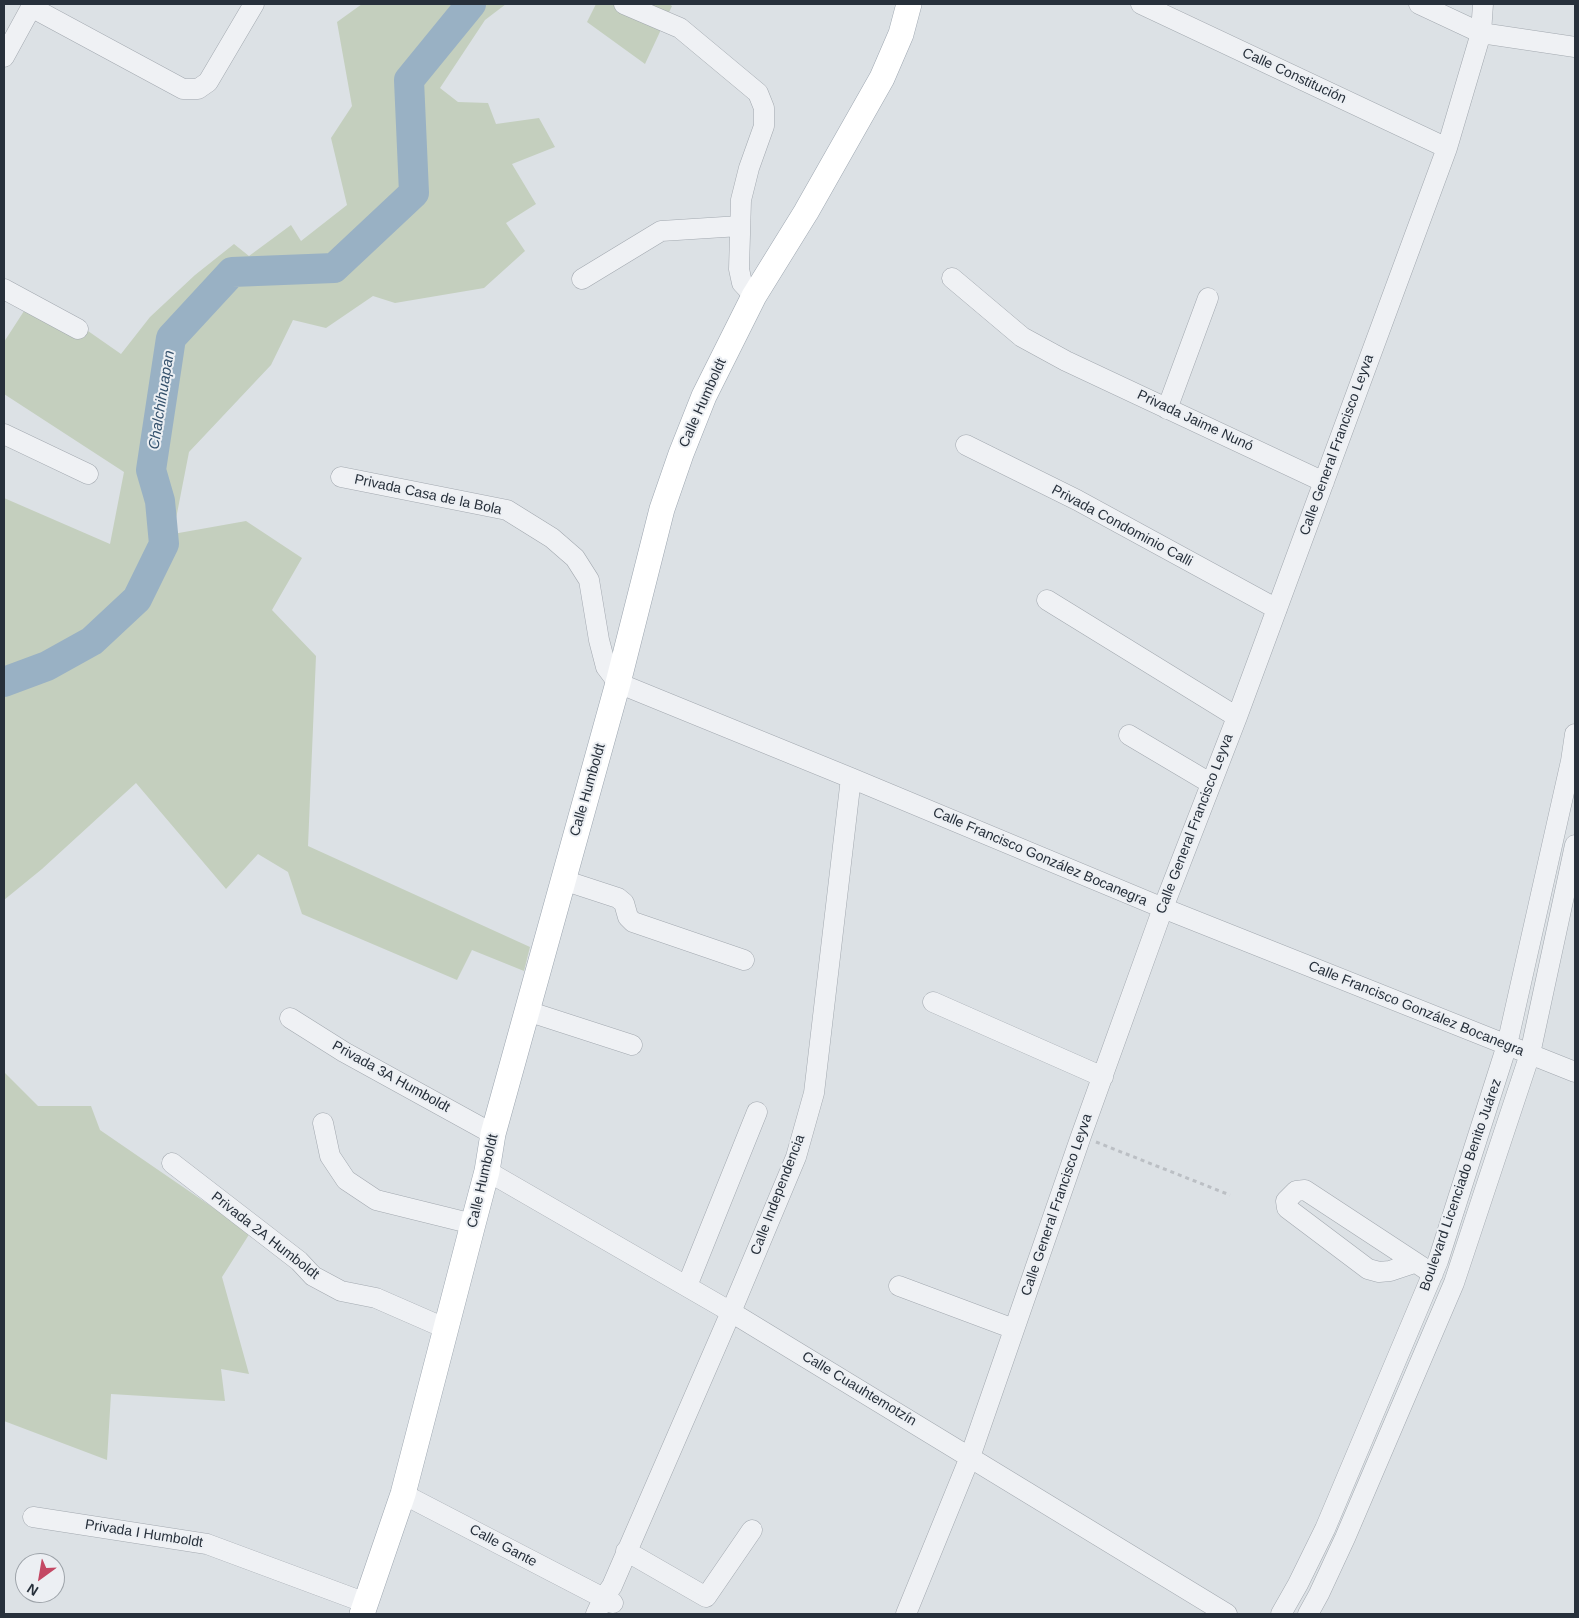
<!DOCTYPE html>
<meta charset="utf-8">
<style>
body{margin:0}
#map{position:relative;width:1579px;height:1618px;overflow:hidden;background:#dce1e5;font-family:Helvetica,sans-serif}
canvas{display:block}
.frame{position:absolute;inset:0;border:5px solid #27303b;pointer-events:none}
.north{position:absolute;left:15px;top:1553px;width:50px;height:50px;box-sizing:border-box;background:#eceff3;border:1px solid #9da3a9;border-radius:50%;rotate:212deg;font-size:14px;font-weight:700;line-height:20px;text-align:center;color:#27303b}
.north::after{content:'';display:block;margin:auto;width:18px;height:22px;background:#c44864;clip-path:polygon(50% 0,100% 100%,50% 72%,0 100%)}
</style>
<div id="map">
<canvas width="1579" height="1618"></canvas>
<div class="frame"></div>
<div class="north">N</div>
</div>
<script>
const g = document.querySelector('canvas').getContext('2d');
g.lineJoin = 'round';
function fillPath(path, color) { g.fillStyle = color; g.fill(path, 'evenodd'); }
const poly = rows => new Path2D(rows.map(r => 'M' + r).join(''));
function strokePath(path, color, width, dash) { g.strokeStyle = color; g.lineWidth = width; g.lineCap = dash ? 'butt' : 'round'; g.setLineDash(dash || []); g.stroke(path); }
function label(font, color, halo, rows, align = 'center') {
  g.font = font + ' Helvetica,sans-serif'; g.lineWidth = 4; g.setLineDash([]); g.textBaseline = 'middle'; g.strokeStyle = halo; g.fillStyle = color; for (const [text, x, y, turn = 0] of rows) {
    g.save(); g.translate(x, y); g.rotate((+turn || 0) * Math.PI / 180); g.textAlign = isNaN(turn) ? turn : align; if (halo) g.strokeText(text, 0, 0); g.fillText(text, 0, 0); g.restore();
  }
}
fillPath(poly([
 [362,4,506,4,485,20,440,88,458,102,488,103,496,124,539,118,555,147,512,164,536,204,506,223,525,251,484,288,395,303,373,296,326,328,293,320,271,365,189,452,173,534,246,521,302,558,272,610,316,656,308,846,530,947,524,971,472,950,457,980,302,914,288,872,258,854,226,889,136,783,42,869,4,900,4,498,110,544,124,472,4,394,4,342,35,294,121,354,150,317,195,275,234,244,249,256,291,225,301,241,347,205,331,138,352,106,337,22],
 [596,4,669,4,672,6,645,64,587,22],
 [4,1072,38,1106,91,1106,100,1130,250,1233,222,1277,249,1374,221,1369,225,1401,111,1394,107,1460,4,1421]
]), '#c4cfbe');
strokePath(poly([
 [4,682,47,666,92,641,137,599,164,544,160,501,151,470,171,338,232,272,334,268,414,193,409,80,471,4]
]), '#99b1c4', 30);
const minor = poly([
 [624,4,680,28,758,93,764,108,764,126,749,168,741,200,739,269,742,283,754,296],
 [1141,4,1447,148],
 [1419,4,1481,33,1575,47],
 [31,7,183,89,198,89,208,82,254,4],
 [4,57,33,4],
 [952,278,1022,337,1066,361,1324,482],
 [582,279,661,231,740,226],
 [4,289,78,329],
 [1167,409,1208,298],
 [4,434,88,474],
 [966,445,1077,500,1277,609],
 [341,477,507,510,552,538,575,558,589,580,599,640,606,667,618,683,851,778,1163,908,1575,1072],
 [1047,600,1237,717],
 [1129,735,1210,783],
 [563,880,618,898,624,903,628,917,633,922,744,960],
 [933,1002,1103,1077],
 [527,1011,632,1045],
 [290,1018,344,1052,493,1134],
 [323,1123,330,1156,346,1180,376,1200,473,1224],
 [172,1163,299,1261,313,1276,341,1291,376,1298,447,1329],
 [487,1171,731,1312,1227,1614],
 [1414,1263,1390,1271,1379,1272,1368,1269,1287,1208,1286,1201,1296,1191,1305,1190,1433,1274],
 [687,1286,757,1112],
 [899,1286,1014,1329],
 [403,1494,613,1603],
 [33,1517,207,1544,366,1603],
 [626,1551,706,1597,752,1530],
 [596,1614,603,1599,612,1586,731,1312,796,1157,814,1093,851,778],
 [906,1614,970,1457,1081,1136,1163,908,1237,717,1447,148,1481,33,1483,4],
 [1281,1614,1298,1584,1325,1529,1438,1261,1507,1045,1571,761,1575,734],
 [1308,1614,1319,1594,1345,1538,1454,1283,1530,1054,1575,845]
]);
const major = poly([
 [362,1614,403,1494,473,1224,487,1171,493,1134,618,683,662,509,681,454,704,396,754,296,806,212,882,78,901,34,909,4]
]);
strokePath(minor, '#a2a8af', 21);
strokePath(major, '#9da6b0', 26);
strokePath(poly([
 [1096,1142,1230,1195]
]), '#bbbfc4', 3, [4, 4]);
strokePath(minor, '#eff1f4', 20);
strokePath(major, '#fff', 25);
label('14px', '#27303b', '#eceff3', [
 ["Calle Constitución",1294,76,25],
 ["Calle Humboldt",703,403,-66],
 ["Privada Jaime Nunó",1195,421,25],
 ["Calle General Francisco Leyva",1337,445,-70],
 ["Privada Casa de la Bola",428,495,12],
 ["Privada Condominio Calli",1122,526,28],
 ["Calle Humboldt",588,790,-74],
 ["Calle General Francisco Leyva",1195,824,-69],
 ["Calle Francisco González Bocanegra",1040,857,23],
 ["Calle Francisco González Bocanegra",1416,1009,22],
 ["Privada 3A Humboldt",391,1077,29],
 ["Calle Humboldt",483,1181,-77],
 ["Boulevard Licenciado Benito Juárez",1461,1185,-71],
 ["Calle Independencia",778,1195,-69],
 ["Calle General Francisco Leyva",1057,1205,-71],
 ["Privada 2A Humboldt",265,1236,38],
 ["Calle Cuauhtemotzín",859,1389,31],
 ["Privada I Humboldt",144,1534,9],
 ["Calle Gante",503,1546,28]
]);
label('italic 15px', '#34516c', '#eceff3', [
 ["Chalchihuapan",162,400,-81]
]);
</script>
